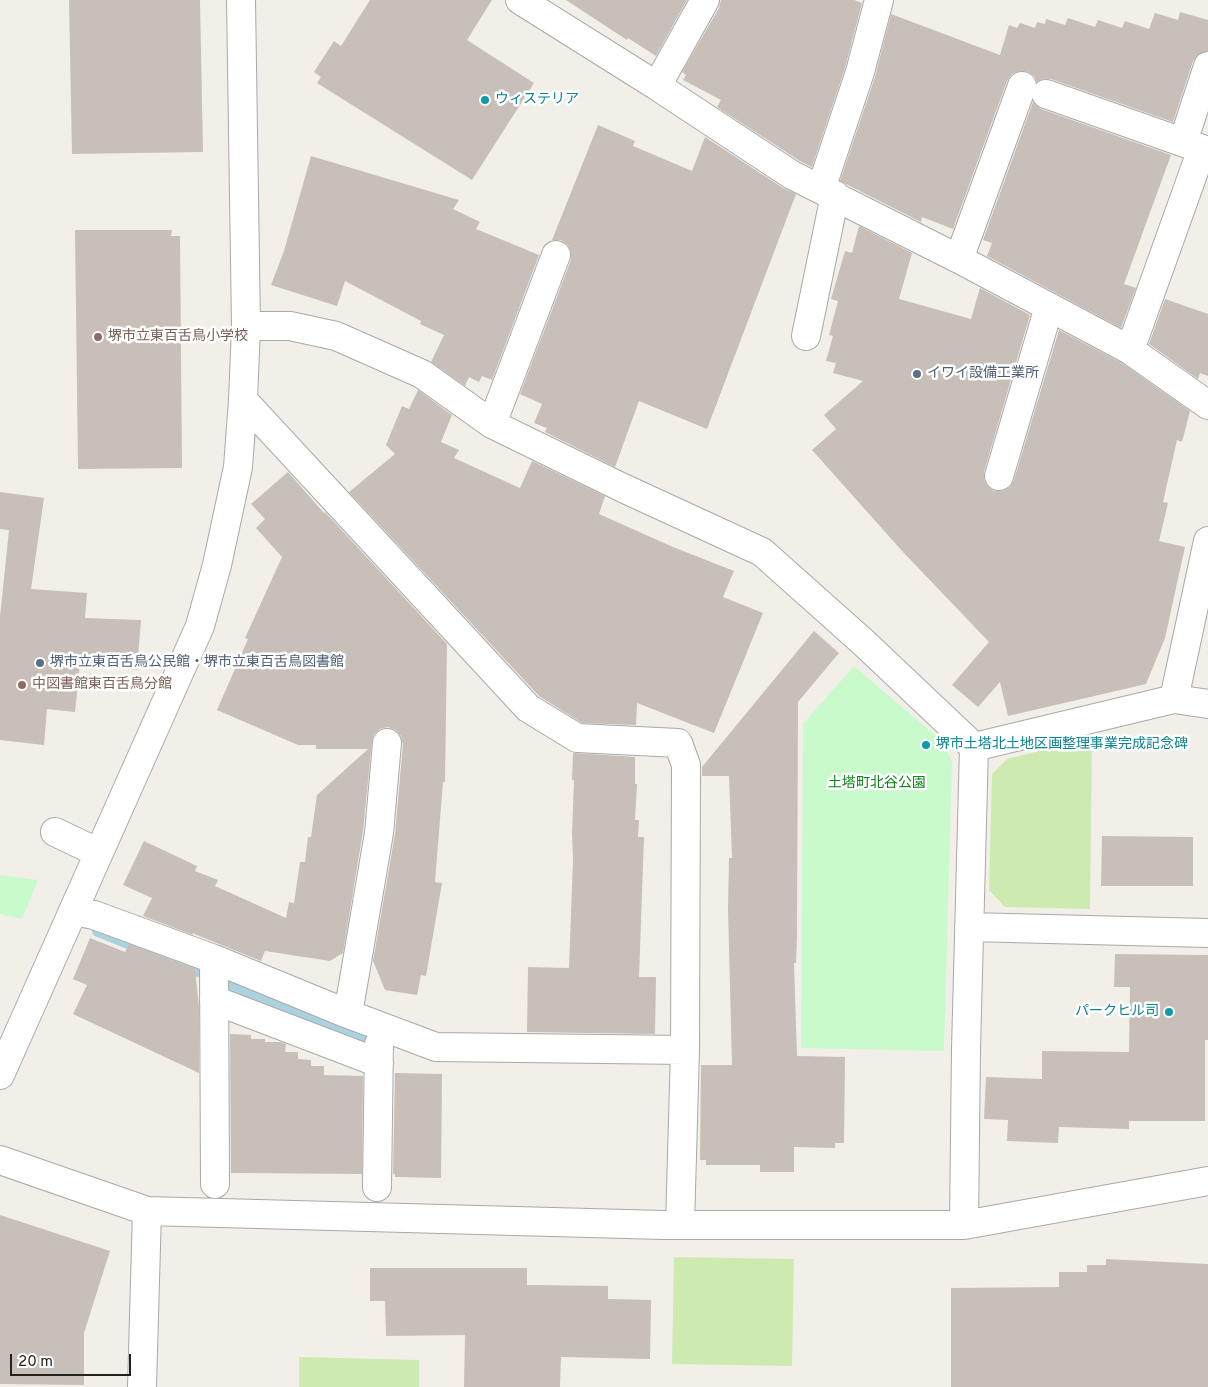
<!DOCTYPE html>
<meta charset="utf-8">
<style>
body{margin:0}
#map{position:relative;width:1208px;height:1387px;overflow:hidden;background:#f2efe9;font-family:Overpass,sans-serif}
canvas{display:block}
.scale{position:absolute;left:10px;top:1354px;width:121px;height:22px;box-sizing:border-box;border:2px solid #222;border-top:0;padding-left:6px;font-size:15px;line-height:18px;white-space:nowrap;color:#222;-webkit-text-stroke:4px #fff;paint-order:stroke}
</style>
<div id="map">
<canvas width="1208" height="1387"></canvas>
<div class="scale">20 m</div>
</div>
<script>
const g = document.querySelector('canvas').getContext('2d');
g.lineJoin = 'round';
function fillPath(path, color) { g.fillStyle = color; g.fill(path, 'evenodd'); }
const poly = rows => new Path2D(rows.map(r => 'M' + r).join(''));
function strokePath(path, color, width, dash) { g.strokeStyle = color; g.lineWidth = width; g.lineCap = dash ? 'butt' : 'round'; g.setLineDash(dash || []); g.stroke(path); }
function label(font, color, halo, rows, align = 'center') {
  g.font = font + ' Overpass,"Noto Sans JP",sans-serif'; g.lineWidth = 5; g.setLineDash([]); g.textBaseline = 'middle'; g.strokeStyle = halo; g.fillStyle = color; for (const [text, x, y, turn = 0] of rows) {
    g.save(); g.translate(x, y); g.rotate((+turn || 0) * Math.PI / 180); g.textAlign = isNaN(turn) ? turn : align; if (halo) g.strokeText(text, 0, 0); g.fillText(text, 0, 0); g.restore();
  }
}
fillPath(poly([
 [1092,738,1090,909,1005,907,989,890,992,774,1007,759],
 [674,1257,794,1259,792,1366,672,1364],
 [299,1357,419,1360,419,1387,299,1387]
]), '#cdebb0');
fillPath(poly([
 [854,666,944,743,952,762,944,1051,801,1048,803,724],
 [0,875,38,880,22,919,0,914]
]), '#c8facc');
strokePath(poly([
 [98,931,198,971],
 [232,986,368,1037]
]), '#aad3df', 12);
fillPath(poly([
 [69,0,200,0,203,152,72,154],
 [370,0,492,0,467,40,534,83,472,180,317,83,321,77,314,72,334,41,341,46],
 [566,0,687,0,656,56,628,38,627,40],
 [721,0,854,0,862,3,845,68,812,167,800,161,717,107,721,100,683,80,686,75,682,72,719,8],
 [1180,12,1208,20,1208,51,1198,54,1193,61,1173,122,1051,79,1044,79,1037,82,1034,76,1028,72,1020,71,1012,74,1007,81,953,229,922,217,921,222,840,181,875,77,891,14,1000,55,1009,25,1017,28,1020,23,1035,28,1037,22,1045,24,1046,19,1065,25,1068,18,1095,27,1098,20,1122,28,1125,21,1149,29,1155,13,1178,20],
 [1033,102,1041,109,1171,155,1124,284,1136,288,1121,328,987,256,992,243,983,240],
 [598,125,635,141,633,146,692,171,705,137,783,188,796,194,707,429,639,401,615,467,545,432,547,428,534,423,542,404,520,394,571,260,571,252,568,245,561,240,552,240],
 [311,156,459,200,453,209,480,222,476,229,539,255,492,380,482,376,479,382,469,377,465,386,431,362,444,335,420,324,421,321,345,281,337,306,271,285,284,251],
 [859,226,912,253,899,299,971,319,980,288,1030,315,984,472,984,480,988,487,994,491,1003,491,1010,487,1014,480,1059,330,1122,363,1190,411,1182,442,1177,440,1163,502,1168,503,1159,541,1185,547,1165,638,1146,684,1008,716,1000,682,978,707,952,685,989,642,903,552,812,450,836,429,824,415,863,381,833,373,836,363,826,361,833,336,829,335,838,301,831,299,845,251,852,253],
 [75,230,172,230,171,236,180,236,182,468,78,469],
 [1165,299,1208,314,1208,376,1200,373,1198,379,1149,344],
 [418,390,452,415,441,442,459,450,454,458,520,488,532,461,605,496,599,514,673,547,734,571,723,597,763,613,714,733,637,703,636,725,582,723,539,696,349,492,395,454,386,445,402,406,409,409],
 [288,472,324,513,325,512,447,644,445,782,443,782,435,882,442,883,426,976,421,975,417,995,385,990,373,961,395,834,403,744,401,736,396,730,388,727,380,729,374,734,372,741,363,831,343,953,330,961,265,951,261,961,192,933,193,935,143,916,152,898,123,885,144,841,197,866,195,871,218,880,215,886,286,918,289,902,294,903,300,862,305,862,308,837,311,837,317,795,368,749,316,749,316,745,298,745,217,710,248,639,245,638,282,557,256,528,265,519,251,504],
 [0,492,44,498,31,589,87,593,85,618,141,620,137,670,80,664,75,712,47,709,44,745,0,740,0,617,9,530,0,529],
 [814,631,839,653,798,702,797,936,796,963,794,963,797,1056,845,1057,844,1143,835,1143,835,1148,794,1147,794,1172,760,1172,760,1165,706,1165,706,1160,700,1160,701,1065,732,1065,728,909,729,858,732,858,729,776,702,776,702,767],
 [573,753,635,757,635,784,637,784,635,820,639,820,638,837,644,837,639,977,656,977,655,1034,527,1032,528,967,569,968,573,859,572,834,574,780,572,780],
 [1102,836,1193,837,1193,886,1101,886],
 [90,938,125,952,129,944,195,969,199,1007,199,1073,73,1014,87,985,73,979],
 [1115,954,1208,955,1208,1040,1205,1040,1205,1121,1129,1121,1129,1129,1059,1127,1058,1143,1007,1141,1008,1120,984,1119,986,1077,1042,1079,1042,1051,1129,1052,1130,987,1114,987],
 [230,1034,251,1035,251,1039,265,1039,265,1042,281,1042,286,1044,285,1052,298,1052,298,1059,311,1060,311,1066,324,1066,324,1075,363,1076,362,1174,231,1173],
 [395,1073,442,1074,441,1178,395,1177,395,1174,393,1174],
 [0,1215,110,1251,84,1333,84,1385,0,1384],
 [1106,1259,1208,1264,1208,1387,951,1387,951,1288,1059,1287,1059,1272,1087,1272,1087,1265,1106,1265],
 [370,1268,527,1268,527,1285,608,1286,608,1299,651,1300,650,1359,561,1357,560,1387,464,1387,465,1335,386,1336,385,1301,370,1301]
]), '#c7bfb8');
const minor = poly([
 [520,0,657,86,792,175,959,259,1130,350,1208,405],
 [657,86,705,0],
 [1046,94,1202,149,1130,350],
 [1183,142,1208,66],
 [821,189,860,72,879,0],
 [959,259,1022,86],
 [246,326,290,326,336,336,422,374,492,424,623,488,762,552,863,642,974,747,966,1049,964,1225],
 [806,336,835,195],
 [243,400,528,708,577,738,678,743,686,765,685,1050,680,1225],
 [492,424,556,255],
 [999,476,1049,307],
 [1174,699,1208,704],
 [974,747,1174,699,1208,541],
 [55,832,99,853],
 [73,911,94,915,214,959,348,1014,436,1047,685,1050],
 [969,927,1208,933],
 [214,959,215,1184],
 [214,1000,379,1063],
 [348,1014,379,833,387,743],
 [0,1075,200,626,217,565,238,467,243,400,246,326,241,0],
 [0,1160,147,1211,663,1225,964,1225,1208,1181],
 [377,1187,379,1044],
 [142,1387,147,1211]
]);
strokePath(minor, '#a9a9a9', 30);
strokePath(minor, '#fff', 28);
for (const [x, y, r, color] of [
 [485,100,5,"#0f9aa8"],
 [98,337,5,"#8d6e63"],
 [917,374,5,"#5c6f8a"],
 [40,663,5,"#5c6f8a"],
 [22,685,5,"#8d6e63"],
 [926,745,5,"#0f9aa8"],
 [1169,1012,5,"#0f9aa8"]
]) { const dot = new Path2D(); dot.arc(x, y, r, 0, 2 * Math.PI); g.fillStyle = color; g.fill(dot); strokePath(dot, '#fff', 2); }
label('14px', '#0d838f', '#fff', [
 ["ウィステリア",495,100],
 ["堺市土塔北土地区画整理事業完成記念碑",936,745],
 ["パークヒル司",1159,1012,"right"]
], 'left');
label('14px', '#785e54', '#fff', [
 ["堺市立東百舌鳥小学校",108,337],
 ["中図書館東百舌鳥分館",32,685]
], 'left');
label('14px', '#4e5e75', '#fff', [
 ["イワイ設備工業所",927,374],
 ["堺市立東百舌鳥公民館・堺市立東百舌鳥図書館",50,663]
], 'left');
label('14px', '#0c8416', '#fff', [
 ["土塔町北谷公園",877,784]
]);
</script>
